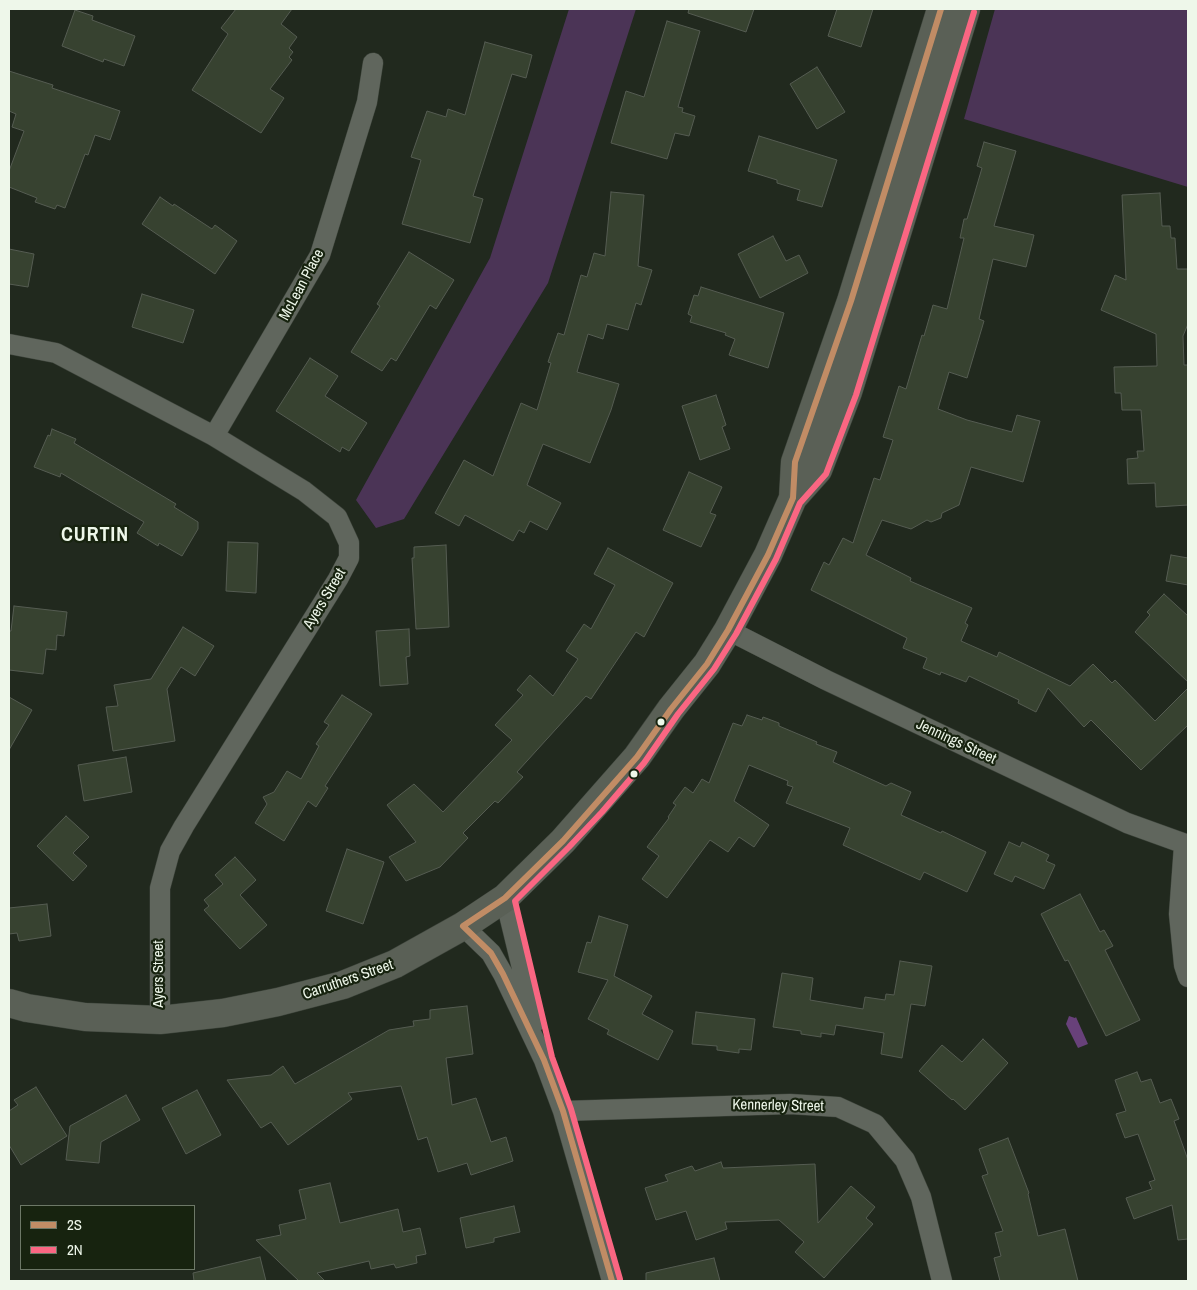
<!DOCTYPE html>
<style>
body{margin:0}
#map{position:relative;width:1197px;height:1290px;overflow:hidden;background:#21291e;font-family:"Archivo Narrow",sans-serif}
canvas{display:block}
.frame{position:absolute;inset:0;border:10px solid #eef7ea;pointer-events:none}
.legend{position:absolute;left:20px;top:1205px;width:175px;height:65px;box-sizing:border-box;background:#17230f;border:1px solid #6d7867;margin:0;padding:6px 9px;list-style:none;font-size:15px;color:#eef7ea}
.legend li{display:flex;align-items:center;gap:10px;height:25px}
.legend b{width:25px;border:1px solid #6d7867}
</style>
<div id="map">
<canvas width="1197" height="1290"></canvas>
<div class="frame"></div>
<ul class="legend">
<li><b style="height:6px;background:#c18c65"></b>2S</li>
<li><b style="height:6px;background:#fa6682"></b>2N</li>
</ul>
</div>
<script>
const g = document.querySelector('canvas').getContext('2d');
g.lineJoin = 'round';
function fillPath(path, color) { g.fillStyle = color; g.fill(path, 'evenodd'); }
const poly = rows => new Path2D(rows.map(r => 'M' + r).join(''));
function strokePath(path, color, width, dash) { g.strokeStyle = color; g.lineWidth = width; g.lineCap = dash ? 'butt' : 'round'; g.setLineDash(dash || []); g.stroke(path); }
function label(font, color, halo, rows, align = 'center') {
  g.font = font + ' "Archivo Narrow",sans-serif'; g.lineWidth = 4.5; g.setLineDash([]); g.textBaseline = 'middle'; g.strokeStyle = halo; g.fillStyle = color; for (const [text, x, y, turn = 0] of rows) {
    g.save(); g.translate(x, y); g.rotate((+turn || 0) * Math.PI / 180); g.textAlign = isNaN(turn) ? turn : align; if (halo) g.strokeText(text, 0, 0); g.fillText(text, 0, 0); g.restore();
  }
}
fillPath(poly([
 [569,9,636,9,548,283,404,519,376,528,356,500,490,258],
 [995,9,1188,9,1188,187,964,119]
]), '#4b3456');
fillPath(poly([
 [1069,1016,1075,1018,1076,1017,1088,1044,1078,1048,1066,1024]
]), '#68417a');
const building = poly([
 [236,9,292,9,281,24,297,37,289,48,293,52,289,57,292,60,270,89,284,98,261,133,192,90,228,34,221,28,236,9],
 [689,9,754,9,746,32,688,13,689,9],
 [837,9,873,9,861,47,828,36,837,9],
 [75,10,93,16,92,20,135,36,124,66,104,59,103,62,62,46,75,10],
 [667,21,700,31,678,107,683,108,682,112,695,116,689,136,675,133,667,159,611,143,626,91,644,97,667,21],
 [485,42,532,55,526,78,512,74,473,196,483,199,470,243,402,224,421,160,411,157,427,111,446,117,448,109,465,115,485,42],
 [817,67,845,112,817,129,790,84,817,67],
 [9,71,53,85,52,88,120,111,110,140,95,135,88,155,85,154,65,208,57,205,55,209,35,202,37,198,9,187,9,171,24,131,12,127,16,114,9,111,9,71],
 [759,136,837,160,822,207,797,200,800,190,777,183,777,180,748,171,759,136],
 [984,142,1016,151,994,226,1034,235,1026,267,993,259,979,319,984,321,967,378,949,372,938,409,967,420,1012,432,1017,415,1040,421,1023,482,971,467,959,505,942,513,941,518,931,522,927,520,911,529,882,520,866,555,911,578,910,581,972,608,965,623,968,625,961,641,997,657,999,652,1070,686,1093,664,1112,683,1115,680,1155,721,1188,688,1188,725,1141,770,1091,720,1084,727,1048,688,1036,712,1018,703,1019,700,969,676,966,682,941,672,940,675,923,668,927,658,903,648,907,638,811,590,824,562,829,565,843,538,853,543,874,478,880,480,893,440,883,437,899,386,906,389,922,335,924,336,933,305,947,309,964,238,960,238,964,219,967,219,982,168,977,166,984,142],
 [611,192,644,195,638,266,652,270,641,305,636,303,628,330,607,324,603,339,588,334,577,372,619,384,611,410,590,463,543,444,527,485,561,503,547,530,530,521,524,533,519,530,513,541,465,515,459,526,435,513,464,460,493,476,521,403,537,410,551,363,548,362,558,333,564,335,581,275,587,277,594,253,605,256,611,192],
 [1160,193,1162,226,1170,226,1171,238,1175,238,1177,269,1188,269,1188,324,1183,336,1184,365,1188,365,1188,505,1156,507,1155,483,1128,484,1127,459,1138,458,1137,451,1144,451,1141,410,1122,410,1121,393,1115,393,1114,367,1157,366,1156,334,1101,310,1115,275,1126,280,1122,195,1160,193],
 [160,197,173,206,174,204,212,229,215,225,237,241,215,274,142,224,160,197],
 [773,236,786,261,799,255,808,273,760,298,738,254,773,236],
 [9,249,34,254,28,287,9,284,9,249],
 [409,252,454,280,436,309,430,305,396,361,391,358,382,371,351,352,380,306,377,304,409,252],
 [701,287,784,313,768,368,729,355,735,339,725,335,726,333,690,322,692,316,688,314,694,295,698,296,701,287],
 [142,294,194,310,183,343,132,327,142,294],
 [310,358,338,376,325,396,367,423,349,451,342,447,340,452,276,411,310,358],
 [716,395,726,425,722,427,730,449,700,460,682,406,716,395],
 [52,429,76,439,74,443,176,504,174,507,198,522,198,529,182,556,159,543,158,546,137,533,144,522,61,473,60,477,34,467,48,435,50,436,52,429],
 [689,472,722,487,710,513,716,515,701,547,663,530,689,472],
 [228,542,258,543,256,593,226,591,228,542],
 [446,545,449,627,416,629,412,558,414,558,414,547,446,545],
 [608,548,673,583,644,637,636,632,591,699,586,696,517,772,523,777,498,803,495,801,463,833,468,838,440,867,406,881,389,857,416,842,387,805,414,784,443,812,512,740,495,725,523,695,517,690,530,675,553,696,578,659,566,651,584,624,591,629,615,585,594,574,608,548],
 [1171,555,1188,558,1188,585,1166,581,1171,555],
 [1164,594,1188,616,1188,682,1135,632,1150,615,1147,612,1164,594],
 [14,606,67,612,64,636,57,635,56,650,46,649,43,674,9,670,9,631,11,631,14,606],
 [183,627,214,646,195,676,181,667,167,689,175,741,113,751,106,707,118,706,114,685,151,679,183,627],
 [409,629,410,656,406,657,408,684,380,686,376,631,409,629],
 [342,695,372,714,325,786,328,788,316,807,308,801,284,841,255,823,267,804,263,797,274,792,287,771,301,779,319,746,316,744,329,725,324,722,342,695],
 [9,697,32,710,9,750,9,697],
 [747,715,762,720,763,717,779,723,779,726,817,742,816,744,837,752,833,762,886,786,891,783,911,792,901,815,941,833,942,831,986,852,967,892,924,872,920,880,843,845,850,828,786,803,793,787,787,785,788,781,749,765,734,801,769,825,754,847,739,837,728,852,710,840,667,898,642,879,659,856,647,847,669,818,668,817,676,805,673,803,685,787,693,793,702,779,709,783,733,723,742,726,747,715],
 [126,757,132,792,84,801,78,765,126,757],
 [66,816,89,837,73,853,87,866,73,881,37,846,66,816],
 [1009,842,1020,847,1022,842,1049,855,1046,861,1055,865,1044,889,1015,876,1012,882,994,874,1009,842],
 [347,849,384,862,363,924,326,911,347,849],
 [235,857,256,880,240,895,267,925,240,949,204,910,209,906,204,900,223,884,215,875,235,857],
 [1080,894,1100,932,1104,930,1113,946,1105,950,1140,1020,1106,1036,1068,960,1065,961,1041,914,1080,894],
 [47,904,51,936,19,941,17,933,9,934,9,908,47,904],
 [599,916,628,925,614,976,652,996,642,1014,673,1031,658,1060,607,1034,609,1030,588,1019,608,980,578,972,587,942,591,943,599,916],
 [900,961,932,966,925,1006,911,1004,902,1058,881,1054,884,1033,836,1025,834,1035,821,1033,821,1037,801,1034,801,1031,773,1027,782,973,813,978,810,1000,863,1009,865,997,885,1000,886,994,894,995,900,961],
 [467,1006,473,1054,446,1058,452,1105,476,1098,491,1142,506,1137,513,1161,471,1175,467,1163,438,1172,427,1137,418,1140,401,1086,348,1093,352,1099,288,1145,271,1122,261,1128,227,1080,271,1075,283,1066,295,1084,389,1030,414,1026,413,1021,430,1019,430,1010,467,1006],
 [696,1012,755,1019,751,1050,739,1049,739,1053,717,1050,717,1046,692,1044,696,1012],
 [983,1039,1008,1063,965,1110,953,1099,952,1100,919,1071,942,1045,962,1062,983,1039],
 [1137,1072,1141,1082,1151,1079,1160,1103,1171,1099,1179,1119,1174,1121,1188,1160,1188,1239,1178,1240,1172,1205,1134,1219,1126,1198,1152,1189,1149,1182,1155,1180,1138,1134,1125,1138,1116,1114,1126,1111,1115,1080,1137,1072],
 [36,1087,67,1136,21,1165,9,1145,9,1111,18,1105,14,1100,36,1087],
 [197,1090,221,1135,186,1154,162,1108,197,1090],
 [126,1095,140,1120,101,1142,99,1163,66,1160,70,1126,126,1095],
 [1008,1138,1029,1193,1028,1194,1038,1236,1065,1229,1078,1281,1000,1281,994,1258,1001,1256,995,1233,1003,1231,982,1176,988,1174,979,1149,1008,1138],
 [721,1162,723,1168,815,1164,818,1223,851,1186,875,1207,866,1218,873,1224,824,1278,795,1252,804,1242,779,1220,725,1222,727,1229,696,1240,686,1211,656,1220,645,1188,668,1181,665,1175,692,1166,695,1171,721,1162],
 [330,1183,340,1223,398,1209,403,1232,420,1228,426,1254,416,1256,417,1263,396,1268,394,1264,371,1269,369,1261,317,1273,325,1281,299,1281,256,1240,281,1235,279,1225,306,1219,299,1190,330,1183],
 [514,1206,520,1232,494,1238,494,1242,466,1248,460,1218,514,1206],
 [260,1257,266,1281,194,1281,193,1273,260,1257],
 [714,1258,720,1281,646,1281,646,1273,714,1258]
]);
fillPath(building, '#374230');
strokePath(building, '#555c52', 1);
const street = poly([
 [9,344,56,353,214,436,304,491,337,517,349,543,349,558,338,579,184,826,170,851,160,888,160,1020],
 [214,436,320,255,367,102,373,63],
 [728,630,826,680,1127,823,1188,845],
 [1184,845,1179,914,1184,965,1188,977],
 [505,898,535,1022],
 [463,926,491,953,503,974,544,1060,563,1111,612,1281],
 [563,1111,790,1104,838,1107,875,1124,905,1160,921,1197,942,1281]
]);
const secondary = poly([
 [793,498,795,462,851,301,941,9],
 [9,1003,27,1008,85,1017,160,1020,223,1013,278,1002,343,985,395,964,463,926,505,898,563,841,637,757,671,709,707,664,728,630,768,555,793,498,818,470,848,392,966,9]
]);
strokePath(street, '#3c433a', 21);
strokePath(secondary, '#3c433a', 29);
strokePath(street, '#60665d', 20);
strokePath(secondary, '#5a6056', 28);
strokePath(poly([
 [612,1281,563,1111,544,1060,503,974,491,953,463,926,505,898,563,841,637,757,671,709,707,664,728,630,768,555,793,498,795,462,851,301,941,9]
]), '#c18c65', 6);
strokePath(poly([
 [620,1279,571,1109,552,1057,515,901,569,847,602,812,644,763,678,714,714,669,736,634,776,559,800,503,826,474,856,395,974,12]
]), '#fa6682', 6);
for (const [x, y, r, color] of [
 [661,722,4.5,"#eef7ea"],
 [634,774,4.5,"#eef7ea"]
]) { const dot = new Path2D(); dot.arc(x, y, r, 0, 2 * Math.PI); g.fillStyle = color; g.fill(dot); strokePath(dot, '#17230f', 2); }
label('15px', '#eef7ea', '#17230f', [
 ["McLean Place",302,285,-62],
 ["Ayers Street",325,599,-59],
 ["Jennings Street",956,742,25],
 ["Ayers Street",159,974,-90],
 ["Carruthers Street",348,980,-19],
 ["Kennerley Street",778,1106,1]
]);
g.letterSpacing = '1px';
label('bold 20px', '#eef7ea', '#17230f', [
 ["CURTIN",95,536]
]);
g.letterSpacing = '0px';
</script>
